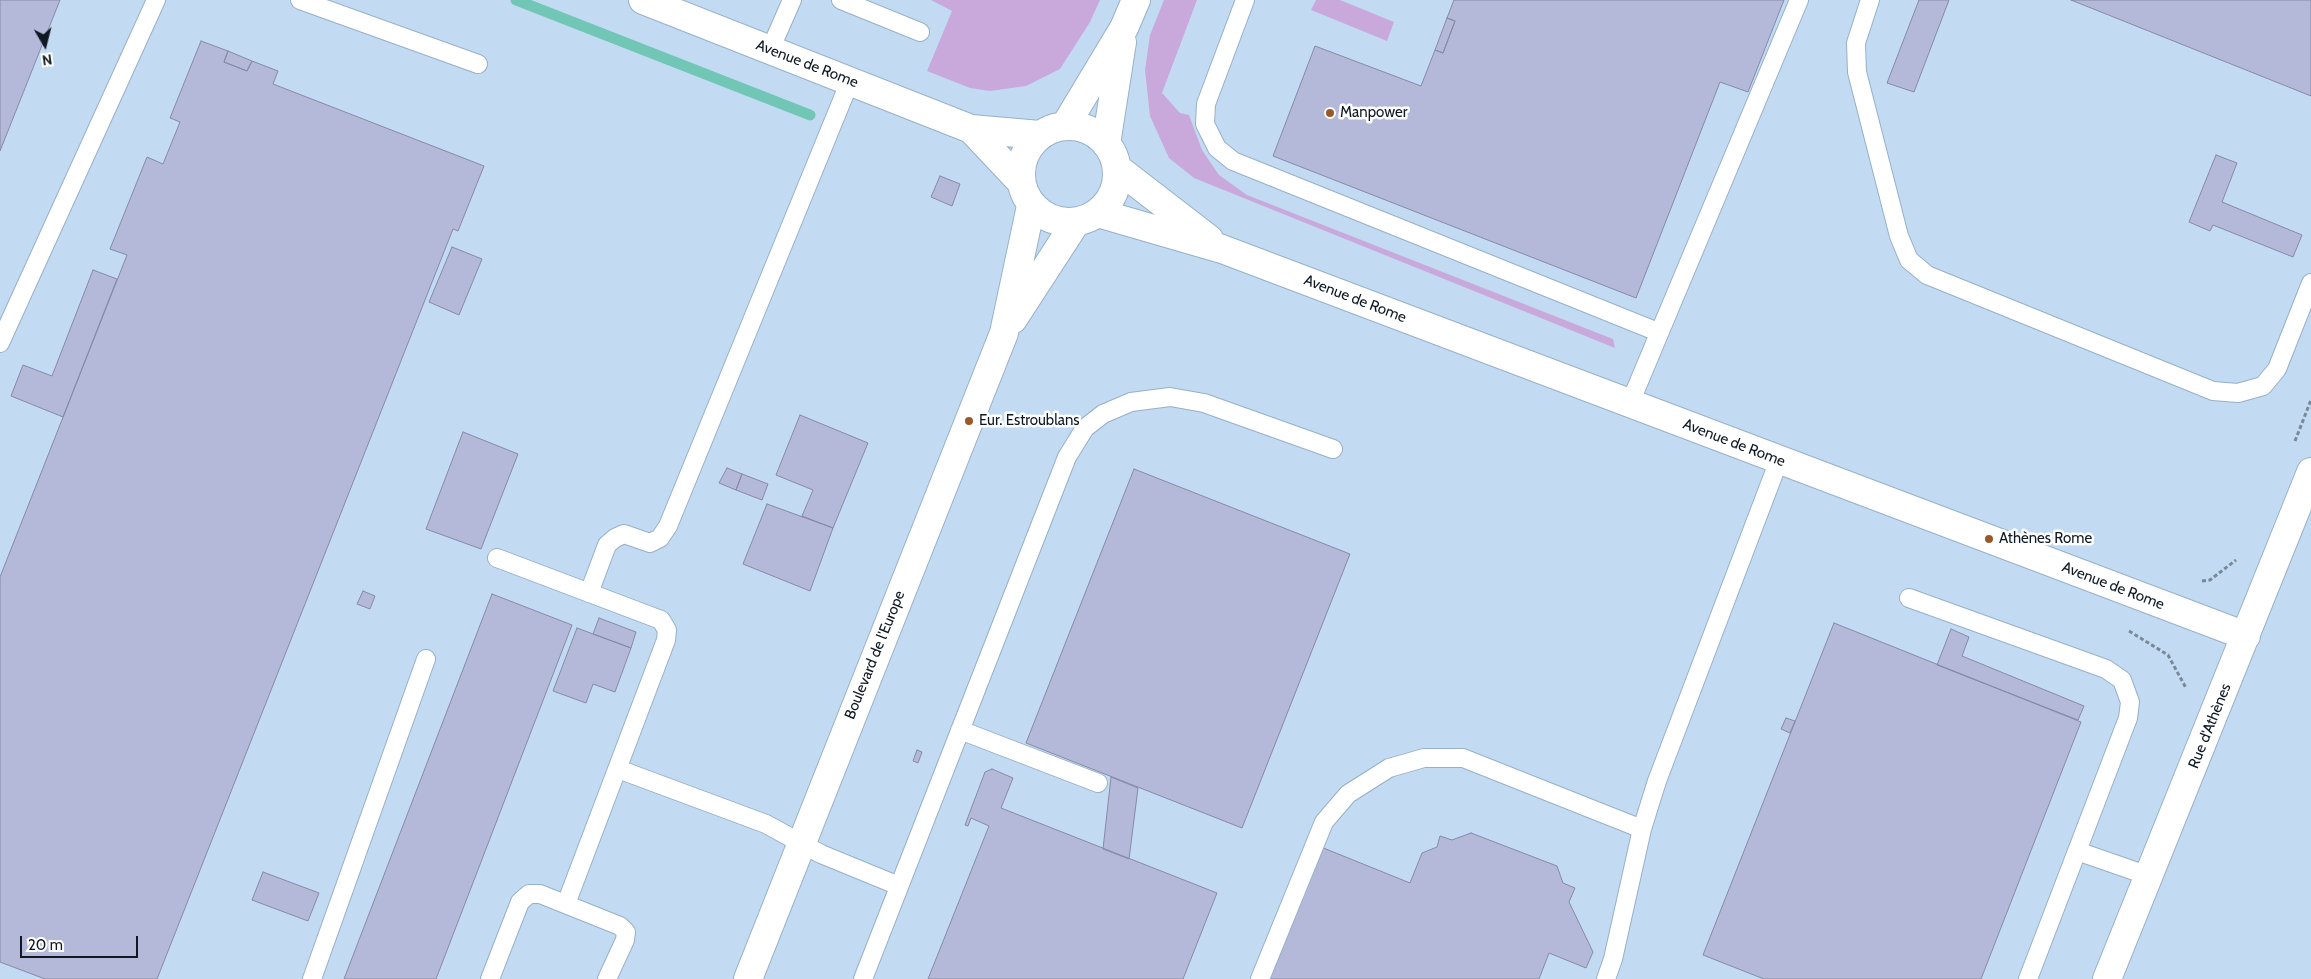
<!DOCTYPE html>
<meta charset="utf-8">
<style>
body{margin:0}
#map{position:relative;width:2311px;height:979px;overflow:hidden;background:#d4eafe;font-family:Cabin,sans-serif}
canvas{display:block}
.north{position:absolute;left:20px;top:20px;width:50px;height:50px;-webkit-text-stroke:4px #fff;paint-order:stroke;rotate:172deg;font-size:14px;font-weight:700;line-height:20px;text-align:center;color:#0f1922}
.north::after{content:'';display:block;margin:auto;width:18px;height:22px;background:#0f1922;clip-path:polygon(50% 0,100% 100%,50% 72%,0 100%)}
.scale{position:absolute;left:20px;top:936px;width:118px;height:22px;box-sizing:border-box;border:2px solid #0f1922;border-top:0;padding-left:6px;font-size:15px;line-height:18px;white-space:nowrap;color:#0f1922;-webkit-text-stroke:4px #fff;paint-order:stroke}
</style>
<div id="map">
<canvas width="2311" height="979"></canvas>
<div class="north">N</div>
<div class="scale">20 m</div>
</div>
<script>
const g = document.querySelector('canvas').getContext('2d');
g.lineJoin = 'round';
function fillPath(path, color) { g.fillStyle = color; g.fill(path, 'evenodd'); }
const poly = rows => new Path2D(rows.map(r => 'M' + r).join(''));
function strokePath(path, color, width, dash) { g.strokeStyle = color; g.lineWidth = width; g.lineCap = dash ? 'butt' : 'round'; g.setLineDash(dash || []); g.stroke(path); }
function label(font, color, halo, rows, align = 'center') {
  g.font = font + ' Cabin,sans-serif'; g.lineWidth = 5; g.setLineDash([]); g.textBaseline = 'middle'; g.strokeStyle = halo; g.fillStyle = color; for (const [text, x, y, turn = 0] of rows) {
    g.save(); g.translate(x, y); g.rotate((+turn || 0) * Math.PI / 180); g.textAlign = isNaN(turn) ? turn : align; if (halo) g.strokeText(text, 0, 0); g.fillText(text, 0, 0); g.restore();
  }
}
fillPath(poly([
 [0,0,2311,0,2311,979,0,979]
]), '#c2dbf3');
fillPath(poly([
 [931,0,1100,0,1090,22,1060,69,1026,86,990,91,970,88,927,71,952,11],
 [1164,0,1197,0,1162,93,1180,113,1189,115,1202,150,1219,175,1247,195,1613,339,1615,348,1194,178,1169,158,1150,116,1145,70,1150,35],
 [1316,0,1340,0,1394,22,1387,41,1311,10]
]), '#c9a9db');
strokePath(poly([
 [516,0,810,115]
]), '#71c6b5', 11);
const building = poly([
 [0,0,60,0,0,151,0,0],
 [1454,0,1784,0,1748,92,1720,82,1636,298,1273,156,1315,46,1421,86,1435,50,1443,53,1455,21,1447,18,1454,0],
 [1919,0,1949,0,1914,92,1887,83,1919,0],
 [2071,0,2311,0,2311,96,2071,0],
 [1447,18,1455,21,1443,53,1435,50,1447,18],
 [201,41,228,51,224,62,247,71,252,61,278,71,273,84,484,166,458,231,453,229,157,979,45,979,0,962,0,577,127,255,110,249,147,157,163,164,180,122,170,118,201,41],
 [228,51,252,61,247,71,224,62,228,51],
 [2216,155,2237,163,2222,202,2302,235,2293,257,2213,225,2210,231,2189,222,2216,155],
 [940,176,960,184,952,206,931,197,940,176],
 [452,247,482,259,459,315,429,302,452,247],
 [93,270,117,279,63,417,11,396,23,365,52,376,93,270],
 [800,415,868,443,833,528,802,516,813,490,776,475,800,415],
 [463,432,518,454,481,549,426,529,463,432],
 [727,468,742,474,736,490,719,483,727,468],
 [1134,469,1350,554,1242,828,1026,743,1134,469],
 [742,474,768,484,762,500,736,490,742,474],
 [767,504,833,528,810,591,743,564,767,504],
 [363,591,375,596,370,609,357,604,363,591],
 [492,594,572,625,436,979,344,979,492,594],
 [599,618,636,632,631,648,593,634,599,618],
 [1834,623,2081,722,1981,979,1764,979,1703,955,1834,623],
 [577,628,631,648,615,692,593,684,586,703,553,691,577,628],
 [1951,629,1969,637,1962,656,2084,706,2078,720,1937,665,1951,629],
 [1786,718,1795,721,1790,733,1781,729,1786,718],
 [917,750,922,752,918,763,913,761,917,750],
 [992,769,1013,778,1001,808,1217,893,1183,979,928,979,989,826,971,818,968,826,965,825,985,772,992,769],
 [1111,777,1138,788,1129,859,1103,849,1111,777],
 [1471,833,1557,866,1563,883,1575,888,1569,902,1593,952,1586,968,1549,953,1539,979,1269,979,1321,847,1410,883,1422,853,1437,847,1440,836,1452,840,1471,833],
 [263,872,319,893,308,921,252,900,263,872]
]);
fillPath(building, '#b5b9d9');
strokePath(building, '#868aa8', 1);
const lane = poly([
 [300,0,478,64],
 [841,0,920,32],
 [1245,0,1206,104,1205,124,1217,148,1233,161,1658,332],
 [1870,0,1856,43,1857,72,1899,236,1909,260,1927,275,2213,391,2238,393,2263,386,2277,369,2311,283],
 [770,50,792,0],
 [0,343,156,0],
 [1630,403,1799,0],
 [497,558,661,620,667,630,666,640,566,904],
 [589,593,607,545,615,538,624,534,650,543,660,538,668,526,850,81],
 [1909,598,2106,669,2122,680,2130,702,2128,718,2028,979],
 [960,730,1098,783],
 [618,769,766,824,821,854,899,886],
 [2077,851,2149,876],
 [312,979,426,659],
 [490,979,520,902,529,894,540,894,620,926,626,932,625,940,607,979],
 [863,979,1067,457,1085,428,1103,414,1131,402,1170,397,1204,403,1333,449],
 [1260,979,1324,822,1348,794,1389,768,1424,758,1463,758,1642,829],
 [1606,979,1613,959,1642,829,1657,781,1779,460]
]);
const street = poly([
 [643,0,971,129,1040,135],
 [971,129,1021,182],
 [1117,168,1209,239],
 [1098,213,1222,249,2246,636],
 [2107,979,2311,472]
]);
const secondary = poly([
 '1021 174a48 48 0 1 1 96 0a48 48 0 1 1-96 0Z',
 [1065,126,1124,28,1136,0],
 [1106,144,1122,42],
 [1013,319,1076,222],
 [748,979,1004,333,1031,206]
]);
strokePath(lane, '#96b0c8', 20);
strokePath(street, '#96b0c8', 30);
strokePath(secondary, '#96b0c8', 30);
strokePath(poly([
 [2295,441,2311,400],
 [2202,581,2210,580,2236,560],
 [2129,631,2168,655,2186,688]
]), '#798998', 3, [4, 2.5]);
strokePath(lane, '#fff', 18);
strokePath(street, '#fff', 28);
strokePath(secondary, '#fff', 28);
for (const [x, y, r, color] of [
 [1330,113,5,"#9a5728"],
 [969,421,5,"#9a5728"],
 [1989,539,5,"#9a5728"]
]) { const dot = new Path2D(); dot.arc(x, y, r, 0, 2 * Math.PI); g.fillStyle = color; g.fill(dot); strokePath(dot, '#fff', 2); }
label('15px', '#0f1922', '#fff', [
 ["Avenue de Rome",807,64,21],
 ["Avenue de Rome",1355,299,21],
 ["Avenue de Rome",1734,443,21],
 ["Avenue de Rome",2113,586,21],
 ["Boulevard de l'Europe",875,655,-68],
 ["Rue d'Athènes",2210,726,-68]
]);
label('15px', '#0f1922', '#fff', [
 ["Manpower",1340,113],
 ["Eur. Estroublans",979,421],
 ["Athènes Rome",1999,539]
], 'left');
</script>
